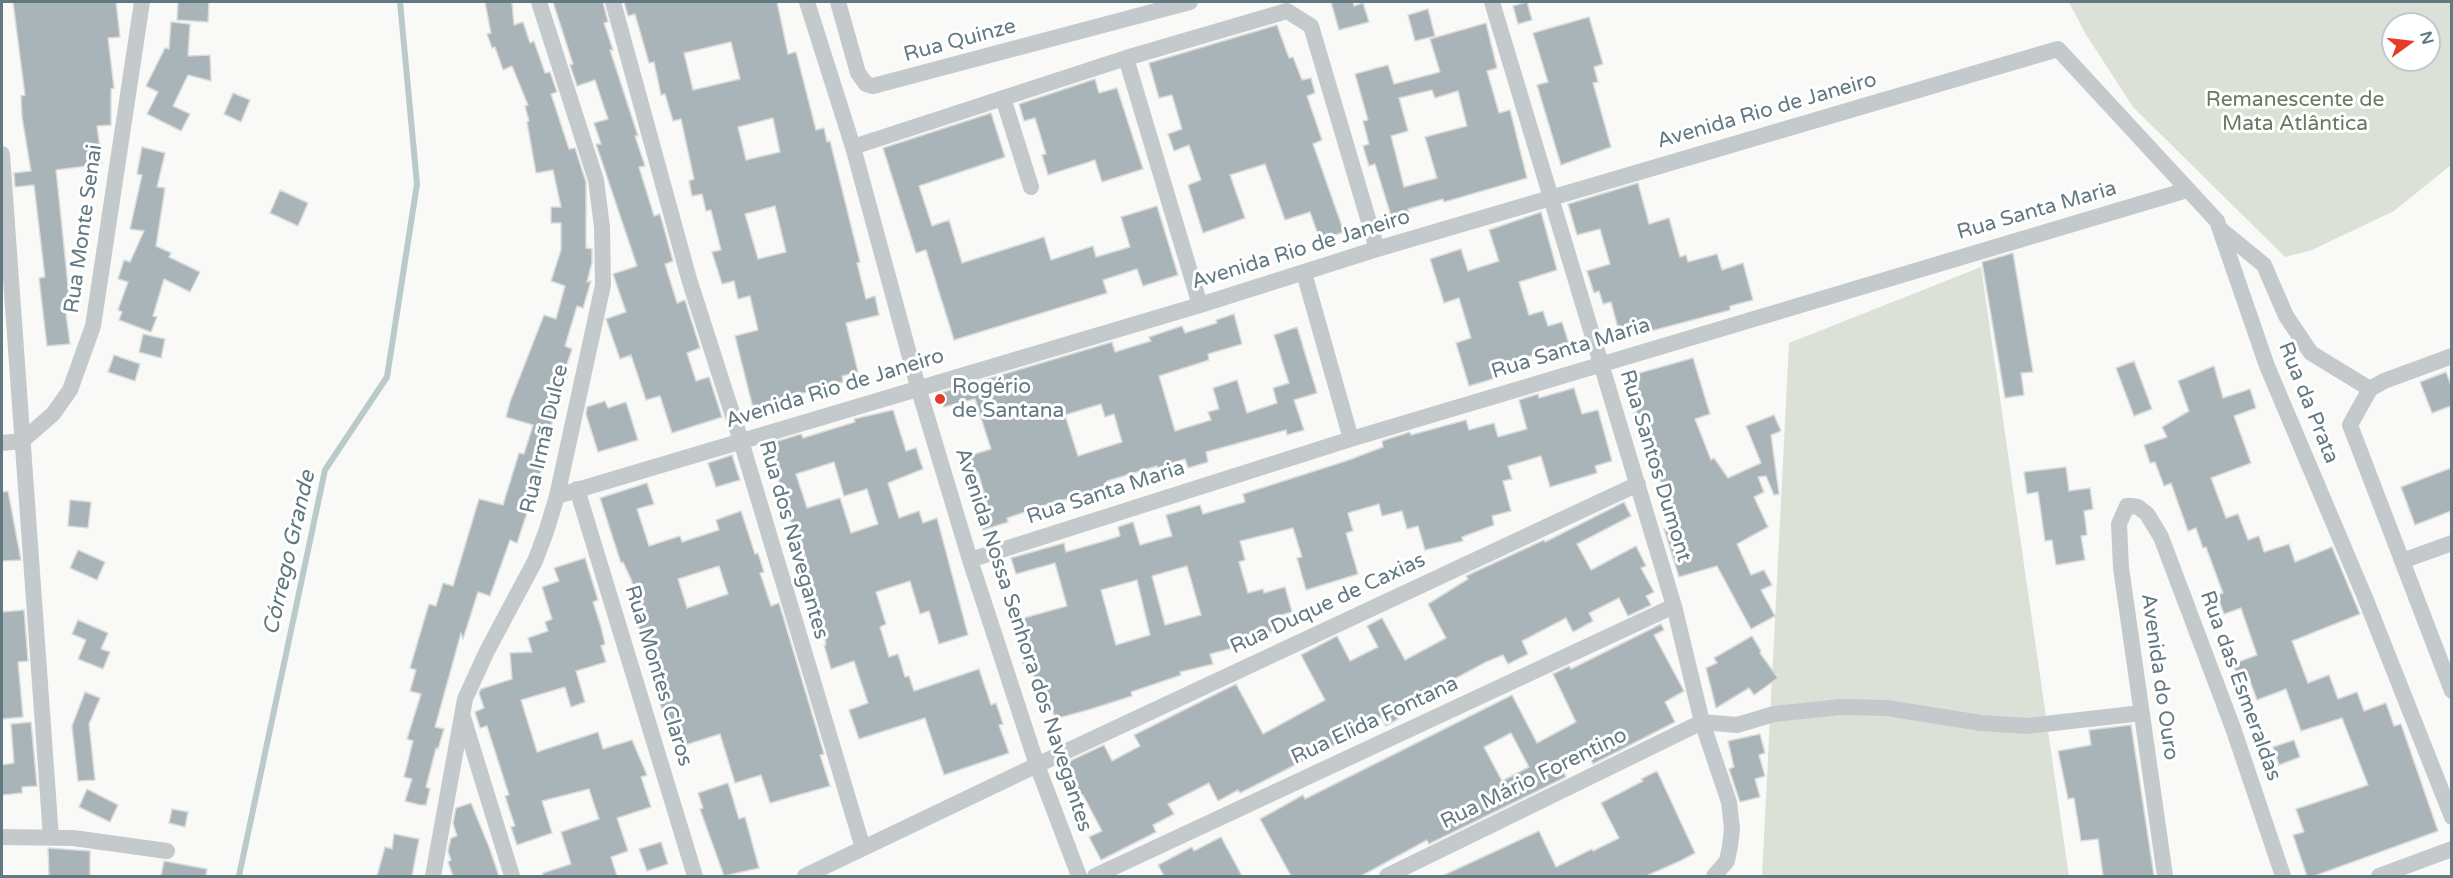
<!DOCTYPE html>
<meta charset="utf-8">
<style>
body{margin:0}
#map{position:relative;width:2453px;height:878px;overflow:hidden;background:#f9f9f7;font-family:"Varela Round",sans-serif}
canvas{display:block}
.frame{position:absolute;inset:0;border:3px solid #637982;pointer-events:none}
.north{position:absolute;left:2381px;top:12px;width:60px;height:60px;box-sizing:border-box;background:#fff;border:2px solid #c1c9cd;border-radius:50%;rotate:75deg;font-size:16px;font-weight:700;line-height:24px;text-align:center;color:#637982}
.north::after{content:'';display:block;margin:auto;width:21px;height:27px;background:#e83a28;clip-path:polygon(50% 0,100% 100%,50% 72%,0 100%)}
</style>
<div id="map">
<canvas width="2453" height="878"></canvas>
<div class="frame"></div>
<div class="north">N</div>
</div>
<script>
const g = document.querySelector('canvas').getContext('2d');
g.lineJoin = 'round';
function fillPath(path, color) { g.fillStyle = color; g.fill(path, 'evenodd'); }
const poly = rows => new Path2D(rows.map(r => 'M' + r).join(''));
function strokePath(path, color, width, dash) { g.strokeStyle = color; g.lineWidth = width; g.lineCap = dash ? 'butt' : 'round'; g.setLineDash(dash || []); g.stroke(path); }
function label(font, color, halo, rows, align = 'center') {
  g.font = font + ' "Varela Round",sans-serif'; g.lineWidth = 6; g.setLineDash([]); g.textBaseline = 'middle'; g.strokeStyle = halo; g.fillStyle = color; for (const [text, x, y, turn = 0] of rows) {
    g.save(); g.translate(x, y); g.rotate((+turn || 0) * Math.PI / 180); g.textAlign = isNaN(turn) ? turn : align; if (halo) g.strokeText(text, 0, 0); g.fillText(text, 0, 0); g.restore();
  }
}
fillPath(poly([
 [2069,2,2451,2,2451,165,2394,211,2312,250,2285,257,2133,107,2085,33],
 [2393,24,2429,24,2429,60,2393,60],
 [1981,267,2069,876,1762,876,1789,343]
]), '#dce1d7');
strokePath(poly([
 [239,876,325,470,387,377,417,184,400,2]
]), '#bac9ca', 6);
const building = poly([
 [13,2,116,2,120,37,108,38,114,88,111,89,111,125,97,126,102,164,56,170,70,305,65,306,70,344,47,346,39,278,45,277,34,185,15,187,14,173,31,171,22,117,21,96,25,95,13,2],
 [178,2,209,2,208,22,177,20,178,2],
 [485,2,512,2,514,25,523,22,530,43,534,41,545,73,550,72,557,92,551,94,569,149,575,148,586,182,586,248,592,249,592,262,587,282,591,281,583,308,577,306,565,346,572,349,565,370,569,371,540,459,543,460,541,471,517,543,510,540,490,596,478,592,463,639,461,633,435,727,444,729,438,749,436,748,426,787,430,789,426,805,420,805,405,801,412,779,404,777,413,741,407,739,421,694,410,691,416,670,410,668,423,624,429,604,436,606,443,583,453,586,479,499,503,505,519,453,524,454,533,425,506,417,510,402,544,315,556,319,565,286,551,281,561,250,561,223,551,223,551,207,561,207,553,170,536,173,527,122,529,121,525,106,528,105,512,66,503,70,495,47,492,48,487,34,491,33,485,2],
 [553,2,603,2,608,22,604,23,613,50,610,50,638,136,635,136,645,166,639,167,654,216,660,214,673,261,665,264,677,303,685,300,700,348,687,353,696,381,709,377,722,417,672,433,660,396,646,400,631,355,620,359,606,319,626,312,613,274,637,266,596,144,601,144,594,123,608,119,595,80,577,86,570,65,573,64,553,2],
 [624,2,777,2,788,54,796,52,816,130,824,128,827,142,830,141,860,262,857,263,866,299,875,296,879,315,846,323,858,372,842,376,843,382,771,402,773,412,755,416,735,336,758,330,750,296,738,299,734,281,722,284,712,252,721,250,711,210,706,211,702,194,692,196,689,181,694,179,681,119,673,121,665,94,661,95,654,62,649,63,635,14,628,16,624,2],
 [731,42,740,79,693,90,684,53,731,42],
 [773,118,780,152,746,160,738,127,773,118],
 [775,206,786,252,758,259,745,214,775,206],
 [1331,2,1353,2,1354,6,1363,3,1369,22,1339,30,1331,2],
 [1527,2,1532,20,1518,24,1513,6,1527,2],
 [1428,9,1435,36,1415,41,1408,15,1428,9],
 [1589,17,1603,64,1594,67,1598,82,1593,83,1611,147,1561,165,1537,85,1548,82,1533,33,1589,17],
 [171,22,190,24,188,56,210,55,211,81,188,75,173,106,190,114,181,131,147,114,158,92,146,86,165,48,169,49,171,22],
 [1486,23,1497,68,1487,71,1499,113,1510,110,1527,178,1444,202,1443,199,1408,209,1410,214,1392,219,1375,164,1369,166,1363,146,1369,144,1363,121,1368,120,1355,74,1388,65,1394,84,1440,72,1430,39,1486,23],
 [1432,90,1435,98,1458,91,1467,126,1425,137,1437,178,1404,187,1391,136,1408,131,1399,98,1432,90],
 [1277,25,1289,58,1293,57,1302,80,1311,78,1315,93,1307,96,1322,140,1313,144,1344,232,1320,240,1310,212,1285,220,1265,164,1230,175,1245,218,1203,233,1188,185,1201,180,1189,145,1174,151,1168,134,1182,129,1172,95,1159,98,1149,63,1277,25],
 [1095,79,1099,93,1117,88,1143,169,1102,182,1095,160,1048,175,1042,155,1046,154,1035,118,1024,121,1019,104,1095,79],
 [233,93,250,100,241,122,224,114,233,93],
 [991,113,1005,157,919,186,932,226,949,220,962,263,1044,237,1051,260,1093,246,1096,257,1130,247,1121,217,1157,206,1178,275,1143,286,1137,269,1103,280,1107,293,954,340,926,250,916,253,883,148,991,113],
 [142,147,165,153,157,187,165,188,156,246,171,253,169,257,200,272,190,292,164,279,153,316,157,317,151,332,119,320,122,312,118,310,128,282,118,279,124,260,130,262,144,231,130,229,142,175,137,174,142,147],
 [1638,183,1649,224,1669,218,1680,257,1686,255,1688,262,1717,254,1722,270,1743,263,1753,300,1730,306,1730,310,1621,339,1611,302,1603,304,1599,291,1594,293,1587,271,1610,264,1600,229,1577,235,1568,204,1638,183],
 [280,190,308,203,298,226,270,213,280,190],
 [1541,212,1557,270,1519,282,1529,315,1543,311,1548,326,1562,322,1569,344,1493,368,1496,378,1469,386,1456,343,1471,338,1459,298,1444,303,1430,259,1461,249,1468,271,1499,261,1489,230,1541,212],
 [2013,253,2033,372,2021,373,2024,395,2005,398,1982,262,2013,253],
 [1234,314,1242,344,1208,354,1209,360,1159,376,1175,431,1211,420,1208,412,1219,409,1213,388,1237,380,1247,413,1277,403,1273,388,1289,383,1274,335,1297,327,1317,393,1294,400,1304,430,1287,435,1286,430,1206,452,1208,462,1188,468,1185,459,1158,468,1157,466,1107,481,1111,491,1087,498,1080,499,1079,496,1055,502,1007,518,1008,522,983,530,976,507,987,503,978,472,967,476,962,458,991,449,975,399,944,407,940,393,1112,342,1115,352,1151,341,1149,337,1182,326,1185,333,1217,323,1216,320,1234,314],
 [1101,404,1105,417,1114,414,1122,442,1078,456,1065,415,1101,404],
 [143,334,165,339,161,358,139,352,143,334],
 [114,355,140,364,135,381,108,372,114,355],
 [1693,358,1710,414,1695,419,1711,460,1714,458,1728,478,1761,463,1746,426,1774,415,1781,431,1771,435,1779,494,1774,495,1766,476,1758,477,1764,492,1754,497,1768,527,1737,544,1751,575,1764,570,1772,585,1761,590,1775,616,1751,629,1717,566,1679,577,1664,529,1671,526,1660,506,1671,500,1654,469,1652,470,1634,413,1637,412,1630,387,1639,384,1636,374,1693,358],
 [2134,361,2152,409,2134,416,2116,368,2134,361],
 [2214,366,2223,398,2250,389,2256,408,2234,416,2251,463,2211,478,2226,518,2238,514,2248,540,2259,536,2264,552,2289,544,2295,562,2332,547,2360,614,2292,641,2308,683,2329,675,2338,699,2357,692,2364,711,2386,703,2394,726,2401,724,2438,831,2314,876,2307,876,2293,835,2304,832,2296,809,2368,785,2342,718,2301,731,2286,689,2257,700,2249,678,2239,681,2233,664,2257,655,2241,608,2224,614,2217,595,2223,593,2206,547,2203,548,2196,528,2188,531,2171,483,2164,486,2155,462,2150,463,2144,445,2167,437,2162,427,2189,411,2178,381,2214,366],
 [2446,372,2451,385,2451,406,2432,413,2420,382,2446,372],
 [1574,388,1582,414,1598,410,1612,461,1595,466,1597,473,1550,487,1541,456,1508,466,1512,479,1503,481,1511,511,1492,516,1494,525,1462,537,1463,541,1425,550,1418,526,1407,529,1402,511,1382,516,1379,504,1348,513,1353,531,1346,533,1358,574,1306,590,1297,558,1302,557,1293,528,1240,541,1245,560,1239,562,1248,593,1263,589,1264,593,1285,587,1292,612,1271,618,1274,631,1243,639,1245,645,1210,654,1213,664,1180,672,1181,675,1131,692,1132,696,1091,709,1055,719,1049,699,1041,701,1030,663,1023,664,1013,621,1067,606,1055,563,1016,574,1011,558,1064,543,1066,552,1101,542,1120,536,1118,527,1133,522,1140,545,1172,536,1166,515,1200,505,1203,514,1245,502,1243,494,1349,460,1383,447,1382,441,1410,432,1411,435,1466,420,1469,430,1494,423,1498,437,1527,429,1519,400,1538,394,1539,398,1574,388],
 [1187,566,1201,615,1165,625,1152,576,1187,566],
 [1137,580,1150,635,1116,645,1101,590,1137,580],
 [605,401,608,408,626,402,638,440,598,452,586,414,587,407,605,401],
 [893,410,906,451,916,448,923,469,888,483,899,518,919,511,923,523,937,518,968,635,939,644,929,611,920,614,910,581,876,592,886,624,880,627,889,657,898,654,905,677,909,676,914,691,979,669,991,705,996,703,1003,724,999,725,1009,753,944,775,925,718,859,739,849,710,868,703,854,661,831,669,824,645,826,645,823,628,802,563,807,562,796,528,793,529,768,444,801,434,803,438,855,422,854,419,893,410],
 [834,462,844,496,867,489,878,524,851,533,840,498,807,508,796,474,834,462],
 [732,455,740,480,716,487,708,463,732,455],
 [2066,467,2069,491,2090,488,2093,509,2084,511,2087,535,2081,536,2085,560,2056,565,2052,540,2045,541,2038,492,2027,494,2024,472,2066,467],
 [2451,468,2451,511,2415,525,2401,487,2451,468],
 [647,483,654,504,637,509,649,546,680,536,682,542,719,530,716,520,741,511,755,554,758,553,764,572,760,573,771,606,779,603,824,754,820,755,830,786,770,803,761,775,735,783,720,734,682,746,676,727,669,729,658,698,661,697,653,666,634,614,641,612,631,579,623,562,621,563,600,498,647,483],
 [719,566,728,594,687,608,678,579,719,566],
 [8,491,21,560,2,561,2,492,8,491],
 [70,500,91,502,88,528,68,526,70,500],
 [1624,502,1631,516,1577,544,1591,570,1636,546,1646,566,1641,568,1654,592,1646,596,1651,605,1628,616,1619,598,1589,613,1593,621,1573,632,1566,618,1522,641,1528,654,1508,664,1503,655,1486,662,1404,706,1408,713,1386,726,1381,717,1342,737,1344,740,1240,793,1238,790,1218,801,1209,783,1168,804,1174,814,1153,825,1156,832,1101,860,1089,837,1102,831,1083,795,1076,799,1059,766,1104,745,1112,761,1140,746,1134,735,1236,684,1263,734,1325,700,1301,655,1337,636,1350,661,1378,647,1367,626,1382,618,1405,660,1446,638,1428,604,1468,579,1466,576,1544,540,1545,542,1624,502],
 [78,550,105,562,97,580,70,568,78,550],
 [585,558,598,600,593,602,601,627,605,644,601,646,606,662,576,671,585,702,571,707,565,687,521,700,537,752,598,732,603,749,632,740,647,775,641,777,651,807,617,818,628,851,611,857,617,876,543,876,543,873,571,864,561,832,599,819,589,789,542,801,552,833,517,845,511,827,515,826,505,796,509,795,487,726,480,728,475,712,484,708,479,693,481,689,512,679,510,653,532,652,528,638,548,631,545,622,552,619,542,587,559,581,554,568,585,558],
 [24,610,28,661,18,662,23,717,2,719,2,612,24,610],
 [78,620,108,633,101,649,110,652,103,669,78,659,86,640,72,634,78,620],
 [1661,624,1664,630,1654,635,1684,691,1665,702,1675,722,1593,764,1585,748,1559,762,1566,777,1429,844,1427,840,1361,876,1291,876,1260,819,1303,795,1305,799,1512,695,1537,743,1576,722,1553,674,1569,666,1571,669,1661,624],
 [1511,733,1529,767,1502,781,1484,747,1511,733],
 [1752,636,1761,651,1760,653,1778,678,1754,695,1749,688,1716,708,1706,668,1717,663,1714,658,1752,636],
 [85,692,100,698,89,724,95,780,78,781,72,726,85,692],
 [31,722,37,786,22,787,22,793,2,795,2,765,14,763,11,724,31,722],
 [2131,725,2154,876,2103,876,2098,839,2081,841,2074,798,2068,799,2058,751,2091,745,2089,730,2131,725],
 [1760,734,1765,753,1759,755,1765,776,1755,779,1760,797,1740,802,1729,769,1734,767,1728,741,1760,734],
 [2294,740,2300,757,2279,765,2273,747,2294,740],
 [1657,771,1695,853,1680,861,1646,876,1442,876,1539,831,1556,867,1592,849,1593,851,1619,838,1601,803,1643,781,1641,779,1657,771],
 [728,783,739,819,745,817,759,868,724,876,700,809,703,808,698,793,728,783],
 [87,789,118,805,110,822,79,807,87,789],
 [471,803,489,847,499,876,453,876,448,862,451,860,448,851,451,838,457,836,453,823,456,808,471,803],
 [172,809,188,812,185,827,169,823,172,809],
 [394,834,419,839,412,876,377,876,385,847,392,849,394,834],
 [1221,837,1242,876,1164,876,1158,865,1192,847,1194,851,1221,837],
 [661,842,668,864,647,871,639,849,661,842],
 [48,848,90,851,90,876,49,876,48,848],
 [164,861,207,869,206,876,161,876,164,861]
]);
fillPath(building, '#a9b4b8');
strokePath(building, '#dbdbd9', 1.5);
strokePath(poly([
 [613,2,689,279,741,441,863,848],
 [807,2,853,147,918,387,970,560,1037,765,1079,876],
 [838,2,858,73,866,84,873,86,1190,2],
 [1492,2,1674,606,1702,722,1729,802,1732,829,1730,846,1727,861,1714,876],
 [1126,58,1200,305],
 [1003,98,1031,187],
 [853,147,1126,58,1287,11,1311,26,1377,249],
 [2,154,51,837],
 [2220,229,2264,265,2286,316,2311,353,2370,389],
 [1304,273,1351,439],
 [2452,356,2384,381,2370,389,2350,425,2452,691],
 [2,443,22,441,53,414,70,390,93,326,142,2],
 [577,489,695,876],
 [557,496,1200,305,1377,249,2058,49,2217,221,2267,366,2366,600,2452,817],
 [970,560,1351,439,2187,190],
 [2402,561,2452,543],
 [463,717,512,876],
 [2,837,73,838,167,851],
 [433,876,465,699,487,651,535,561,546,532,557,496,603,285,602,227,596,180,539,2],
 [805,876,1037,765,1638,484],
 [1095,876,1674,606],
 [1387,876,1702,722,1737,725,1774,714,1841,707,1887,708,1981,723,2027,726,2142,713],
 [2165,876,2121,568,2119,524,2127,506,2131,506,2138,507,2147,514,2161,537,2233,728,2283,876],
 [2379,876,2452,849]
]), '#c4cacc', 16);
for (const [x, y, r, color] of [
 [940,399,6,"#e83a28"]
]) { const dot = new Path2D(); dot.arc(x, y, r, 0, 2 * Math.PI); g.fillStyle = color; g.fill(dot); strokePath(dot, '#fff', 2); }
label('21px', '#637982', '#fff', [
 ["Rua Quinze",960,41,-15],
 ["Avenida Rio de Janeiro",1767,111,-16],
 ["Rua Santa Maria",2037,211,-16],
 ["Rua Monte Senai",84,229,-82],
 ["Avenida Rio de Janeiro",1301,250,-17],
 ["Rua Santa Maria",1571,349,-17],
 ["Avenida Rio de Janeiro",835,389,-17],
 ["Rua da Prata",2308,403,68],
 ["Rua Irmã Dulce",545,439,-77],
 ["Rua Santos Dumont",1655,466,73],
 ["Rua Santa Maria",1106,493,-18],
 ["Rua dos Navegantes",793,540,74],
 ["Rua Duque de Caxias",1328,604,-25],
 ["Avenida Nossa Senhora dos Navegantes",1023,640,72],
 ["Rua Montes Claros",658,676,73],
 ["Avenida do Ouro",2159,677,82],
 ["Rua das Esmeraldas",2240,686,70],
 ["Rua Elida Fontana",1375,721,-25],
 ["Rua Mário Forentino",1534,779,-26]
]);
label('21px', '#6a7a62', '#fff', [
 ["Remanescente de",2295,100],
 ["Mata Atlântica",2295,124]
]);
label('21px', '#637982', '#fff', [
 ["Rogério",952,387],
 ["de Santana",952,411]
], 'left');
label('italic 22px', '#5e787c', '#fff', [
 ["Córrego Grande",290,553,-77]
]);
</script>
